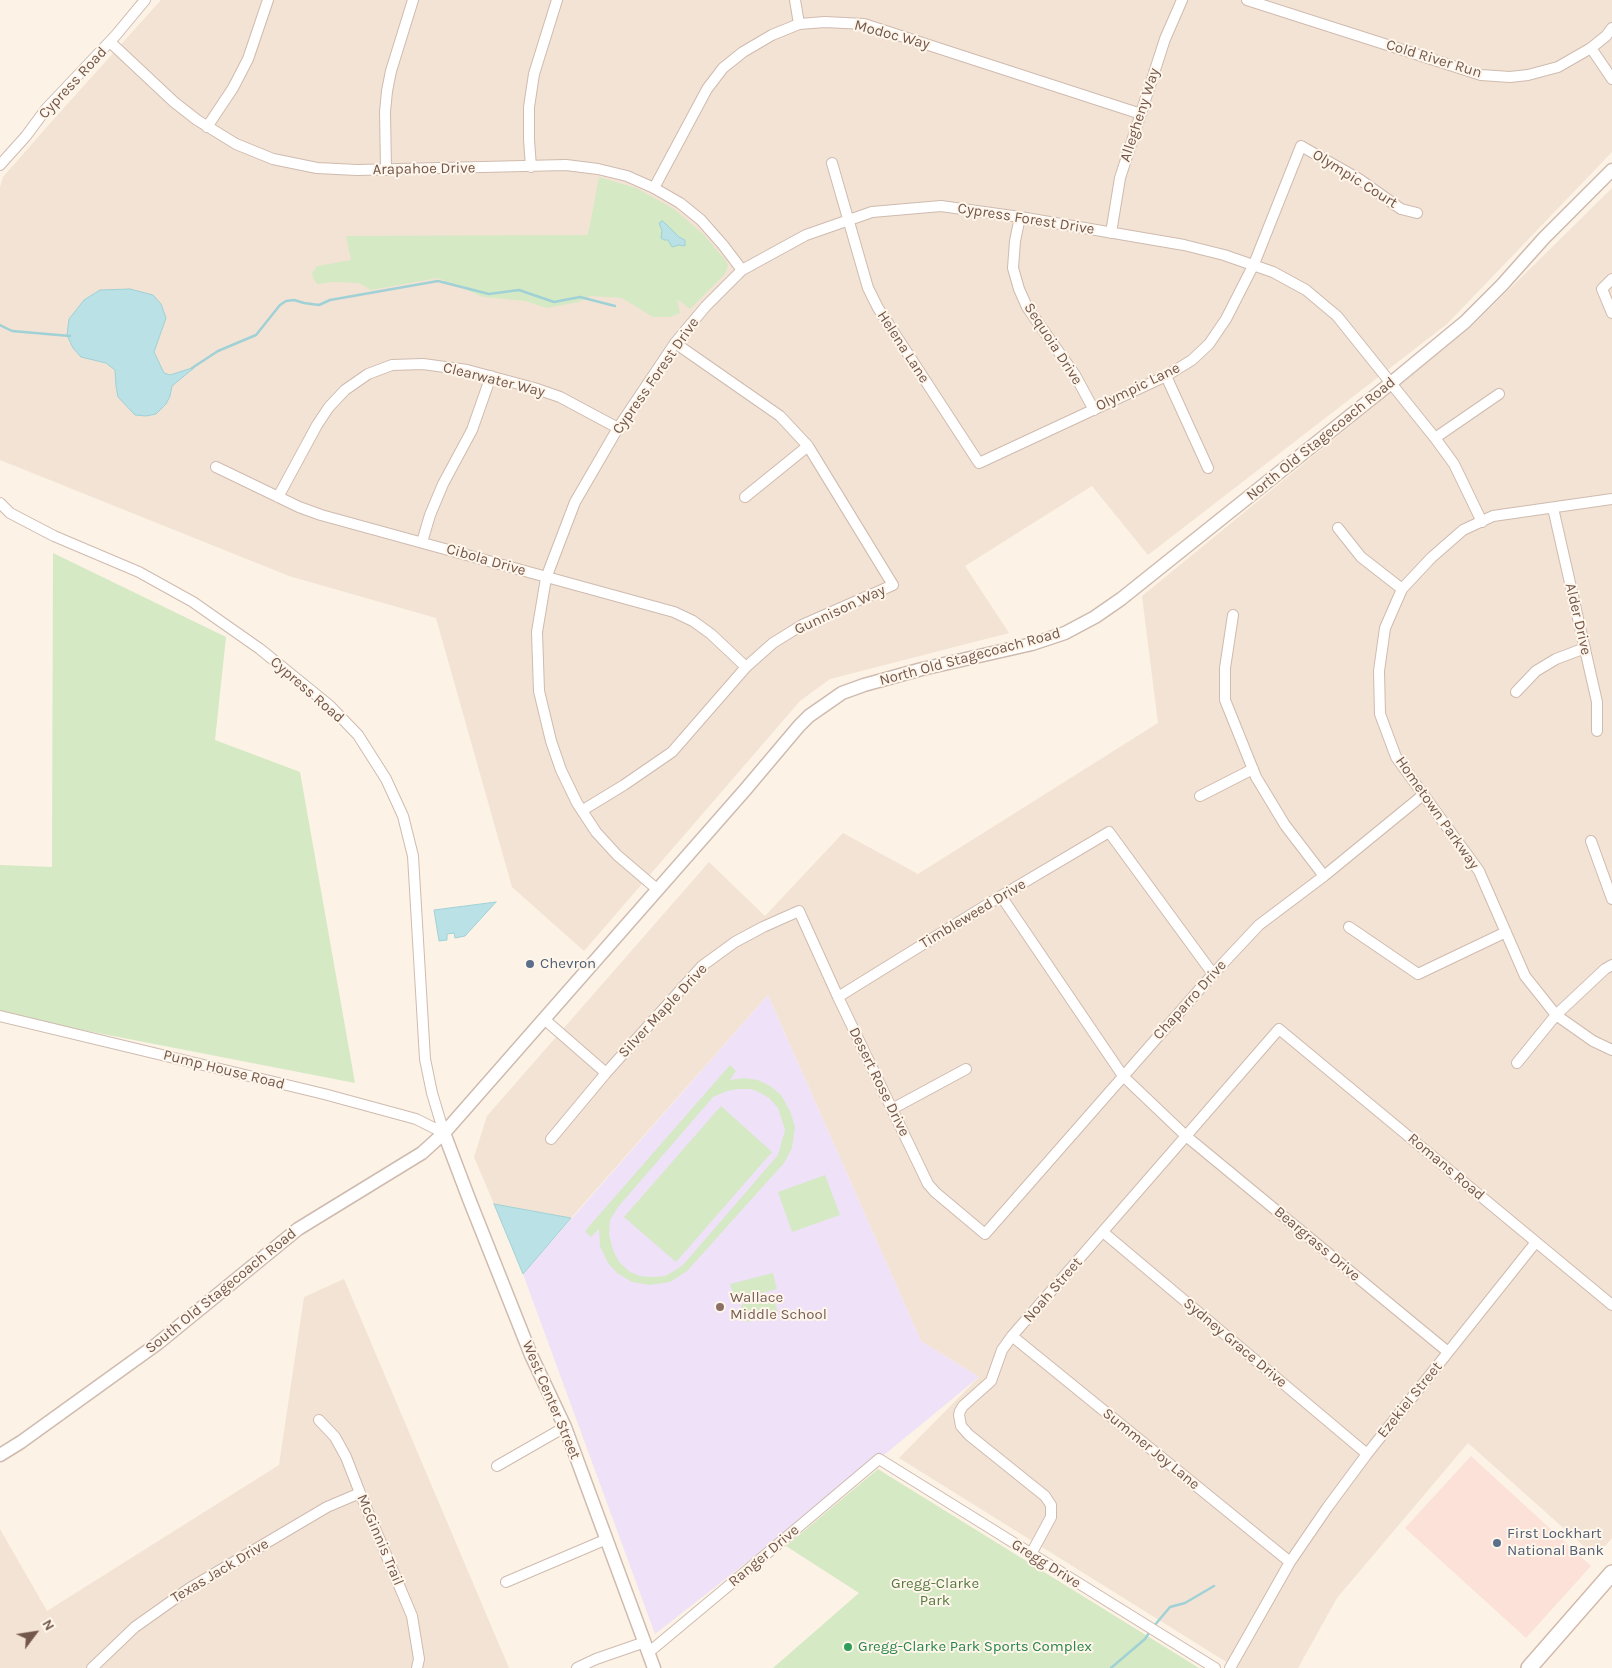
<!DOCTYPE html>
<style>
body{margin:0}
#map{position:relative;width:1612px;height:1668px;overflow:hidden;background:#fcf2e5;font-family:Karla,sans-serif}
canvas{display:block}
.north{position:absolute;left:10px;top:1608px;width:50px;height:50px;-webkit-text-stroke:4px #fff6eb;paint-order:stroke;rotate:59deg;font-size:14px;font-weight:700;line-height:20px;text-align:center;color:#74574b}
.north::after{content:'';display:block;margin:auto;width:18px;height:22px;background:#74574b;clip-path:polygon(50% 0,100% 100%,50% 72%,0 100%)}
</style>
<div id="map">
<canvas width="1612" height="1668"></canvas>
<div class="north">N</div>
</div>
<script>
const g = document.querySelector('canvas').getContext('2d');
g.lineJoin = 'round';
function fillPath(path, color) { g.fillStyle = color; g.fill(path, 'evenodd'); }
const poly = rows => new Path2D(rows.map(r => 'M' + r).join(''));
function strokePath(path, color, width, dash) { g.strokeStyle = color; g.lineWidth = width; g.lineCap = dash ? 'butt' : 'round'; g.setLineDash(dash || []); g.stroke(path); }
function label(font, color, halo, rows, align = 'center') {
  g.font = font + ' Karla,sans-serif'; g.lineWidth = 4; g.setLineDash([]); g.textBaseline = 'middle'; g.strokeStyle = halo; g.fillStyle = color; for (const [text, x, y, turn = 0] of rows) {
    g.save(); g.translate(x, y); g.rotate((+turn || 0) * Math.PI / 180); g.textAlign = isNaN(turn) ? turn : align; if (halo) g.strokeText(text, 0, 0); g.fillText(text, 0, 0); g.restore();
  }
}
fillPath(poly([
 [161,0,1612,0,1612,152,1447,324,1148,555,1092,486,965,566,1009,633,830,679,800,701,584,951,512,887,436,618,289,576,0,460,0,187,3,177,53,120],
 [1612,188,1612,1538,1596,1557,1468,1443,1337,1598,1298,1668,1236,1668,899,1458,979,1377,921,1341,768,995,571,1218,494,1204,474,1157,487,1116,709,862,765,916,843,833,918,874,1158,723,1142,596,1472,326],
 [344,1279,509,1668,0,1668,0,1529,47,1611,279,1465,304,1297]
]), '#f3e3d4');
fillPath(poly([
 [1471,1456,1591,1566,1526,1638,1405,1528]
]), '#fce1d9');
fillPath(poly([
 [768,995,921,1341,979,1377,884,1455,655,1634,523,1274]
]), '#efe2f8');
fillPath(poly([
 [599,177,636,188,674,209,704,235,726,261,728,265,725,274,690,309,677,299,680,313,670,317,653,317,622,298,590,296,579,302,547,308,525,301,483,297,438,278,371,290,359,283,333,282,317,284,313,277,312,273,317,266,351,260,346,236,588,235],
 [53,553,226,637,215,740,300,772,355,1083,0,1014,0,865,52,867],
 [730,1065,736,1071,730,1080,744,1078,758,1080,770,1086,781,1095,790,1111,795,1127,792,1148,784,1163,687,1271,670,1282,650,1285,632,1282,617,1273,608,1263,600,1246,599,1229,591,1237,585,1231],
 [738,1089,751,1089,759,1092,769,1098,778,1108,785,1130,778,1155,683,1265,674,1271,665,1276,653,1277,640,1276,630,1272,619,1262,613,1250,609,1234,610,1220,618,1207,713,1097,727,1091],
 [721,1106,772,1152,676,1262,624,1217],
 [825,1175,840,1215,792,1232,778,1192],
 [773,1273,777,1289,735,1300,730,1284],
 [773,1296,778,1313,746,1322,741,1305],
 [878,1469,881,1471,1199,1668,773,1668,859,1593,786,1546]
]), '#d5e9c4');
const water = poly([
 [662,221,666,224,679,237,685,240,685,246,679,245,672,247,668,240,664,240,661,238,662,230,659,223,662,221],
 [130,289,153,295,161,304,166,318,154,352,164,373,170,375,195,367,172,386,170,396,166,404,156,414,146,416,135,415,118,397,116,386,115,370,106,363,81,357,73,348,67,335,69,319,84,300,100,290,130,289],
 [496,902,465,936,455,938,454,933,447,934,447,940,439,941,434,910,496,902],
 [494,1204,571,1218,523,1274,494,1204]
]);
fillPath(water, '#bae1e5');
strokePath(water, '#a0d1d6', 1);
strokePath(poly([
 [0,325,12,331,70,336],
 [192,368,218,351,256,335,280,305,286,301,294,300,304,303,319,305,330,300,438,281,489,294,519,290,554,302,580,297,615,306],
 [1154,1626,1170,1607,1185,1603,1214,1586],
 [1111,1668,1145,1639,1151,1630]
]), '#a0d1d6', 2.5);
const minor = poly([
 [795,0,799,24],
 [1247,0,1481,75,1510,77,1528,75,1558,67,1591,48,1606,36,1612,28],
 [110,42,174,102,197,120,236,144,273,159,317,168,357,170,566,165,598,169,627,176,654,188,680,203,701,220,723,245,742,270],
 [1591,48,1612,79],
 [207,127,233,88,248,59,268,0],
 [832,163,868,288,878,308,979,463,1166,376,1192,360,1209,344,1226,319,1254,264,1301,146,1359,179,1401,209,1417,213],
 [0,165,26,136,46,109,116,35,145,0],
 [531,167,529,140,529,107,534,74,557,0],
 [386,170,385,112,387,91,391,71,413,0],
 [654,188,707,89,723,68,743,52,772,35,799,24,825,22,864,24,1141,114],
 [1020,217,1015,241,1013,268,1019,289,1027,307,1075,375,1094,410],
 [1111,233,1120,178,1165,39,1182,0],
 [1612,279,1602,289,1612,313],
 [1166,376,1208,468],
 [1435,438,1499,394],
 [216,467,299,507,321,515,674,612,693,621,711,634,746,667],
 [278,497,317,425,329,407,345,390,368,374,392,365,423,364,467,370,534,388,560,397,618,428],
 [745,497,808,446],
 [1612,499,1493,516,1463,530,1431,558,1402,589,1385,628,1379,671,1380,714,1396,757,1479,871,1525,976,1556,1015,1593,1041,1612,1050],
 [0,503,10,513,54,536,139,572,193,602,260,649,330,706,358,735,386,779,403,816,413,856,425,1059,432,1093,444,1133],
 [1553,508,1597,702,1597,731],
 [1338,528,1361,557,1402,589],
 [422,542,430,515,443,484,472,430,491,376],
 [1233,615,1225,668,1225,700,1256,777,1285,825,1324,876],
 [1516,692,1536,671,1556,659,1585,648],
 [1200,796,1253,769],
 [583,810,624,785,672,752,746,667,773,643,802,625,893,585,808,446,780,416,675,343],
 [1591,841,1612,899],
 [658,890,617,855,596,832,577,803,561,770,551,741,539,691,537,632,546,578,575,502,618,428,675,343,706,306,742,270,806,235,872,212,941,206,1020,217,1184,245,1224,255,1273,272,1306,290,1337,316,1435,438,1454,464,1482,522],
 [1001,896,1123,1076,1186,1136,1448,1352],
 [1349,927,1418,974,1506,932],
 [838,997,1001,896,1109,832,1213,974],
 [0,1016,324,1094,416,1119,444,1133],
 [544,1019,606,1073],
 [1517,1063,1556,1015,1605,969,1612,965],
 [892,1109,966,1069],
 [551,1139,606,1073,702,966,735,942,763,927,799,911,838,997,928,1184,935,1192,985,1234,1213,974,1259,925,1324,876,1423,795],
 [1103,1232,1367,1454],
 [1012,1336,1290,1562],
 [319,1420,335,1437,346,1457,360,1493,412,1616,419,1659,417,1668],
 [497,1466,565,1427],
 [1031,1554,1051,1517,1051,1505,1045,1496,969,1435,961,1426,959,1415,960,1411,963,1406,991,1381,1002,1350,1012,1336,1279,1029,1612,1305],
 [506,1582,607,1539],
 [648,1653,745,1572,879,1459,1215,1668],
 [92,1668,135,1627,190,1588,327,1507,360,1493],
 [577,1668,596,1659,645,1642],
 [1230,1668,1290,1562,1327,1508,1367,1454,1536,1242]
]);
const tertiary = poly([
 [444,1133,469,1199,531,1355,565,1427,654,1668],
 [0,1455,21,1442,157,1344,298,1229,422,1153,444,1133,745,790,799,726,809,716,842,693,864,685,922,669,1032,644,1065,633,1095,617,1121,599,1391,383,1465,322,1502,285,1544,238,1612,170]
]);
const secondary = poly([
 [1529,1668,1612,1573]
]);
strokePath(minor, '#cfbbaf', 12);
strokePath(tertiary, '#cfbbaf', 15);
strokePath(secondary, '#d2baac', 18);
strokePath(minor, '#fff', 10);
strokePath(tertiary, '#fff', 12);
strokePath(secondary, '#fff', 15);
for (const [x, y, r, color] of [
 [530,964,5,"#5c6f8a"],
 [720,1307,5,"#8d6e63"],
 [1497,1543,5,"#5c6f8a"],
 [848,1647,5,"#2e9e5b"]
]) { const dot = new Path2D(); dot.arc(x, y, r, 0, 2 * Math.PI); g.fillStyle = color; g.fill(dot); strokePath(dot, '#fff6eb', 2); }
label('15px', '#74574b', '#fff6eb', [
 ["Modoc Way",892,35,15],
 ["Cold River Run",1434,59,17],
 ["Cypress Road",73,83,-47],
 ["Allegheny Way",1140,115,-72],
 ["Arapahoe Drive",424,169,-1],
 ["Olympic Court",1355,179,32],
 ["Cypress Forest Drive",1026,219,9],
 ["Sequoia Drive",1053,344,57],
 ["Helena Lane",903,347,57],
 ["Cypress Forest Drive",656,376,-55],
 ["Clearwater Way",494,380,14],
 ["Olympic Lane",1138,387,-26],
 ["North Old Stagecoach Road",1321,439,-39],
 ["Cibola Drive",486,560,16],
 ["Gunnison Way",840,610,-25],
 ["Alder Drive",1578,619,77],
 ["North Old Stagecoach Road",970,657,-15],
 ["Cypress Road",307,690,41],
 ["Hometown Parkway",1437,813,55],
 ["Timbleweed Drive",973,914,-31],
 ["Chaparro Drive",1190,1000,-48],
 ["Silver Maple Drive",663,1011,-47],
 ["Pump House Road",224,1070,14],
 ["Desert Rose Drive",879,1082,64],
 ["Romans Road",1446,1167,40],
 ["Beargrass Drive",1317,1244,40],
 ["Noah Street",1053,1290,-49],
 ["South Old Stagecoach Road",221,1291,-39],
 ["Sydney Grace Drive",1235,1343,40],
 ["West Center Street",551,1400,67],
 ["Ezekiel Street",1410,1400,-51],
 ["Summer Joy Lane",1151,1449,39],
 ["McGinnis Trail",380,1540,67],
 ["Ranger Drive",764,1556,-40],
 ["Gregg Drive",1046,1564,32],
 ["Texas Jack Drive",220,1571,-31]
]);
label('15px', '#4e5e75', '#fff6eb', [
 ["Chevron",540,964],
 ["First Lockhart",1507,1534],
 ["National Bank",1507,1551]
], 'left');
label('15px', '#785e54', '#fff6eb', [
 ["Wallace",730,1298],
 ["Middle School",730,1315]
], 'left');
label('15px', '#567943', '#fff6eb', [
 ["Gregg-Clarke",935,1584],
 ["Park",935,1601]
]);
label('15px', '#27864d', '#fff6eb', [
 ["Gregg-Clarke Park Sports Complex",858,1647]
], 'left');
</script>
